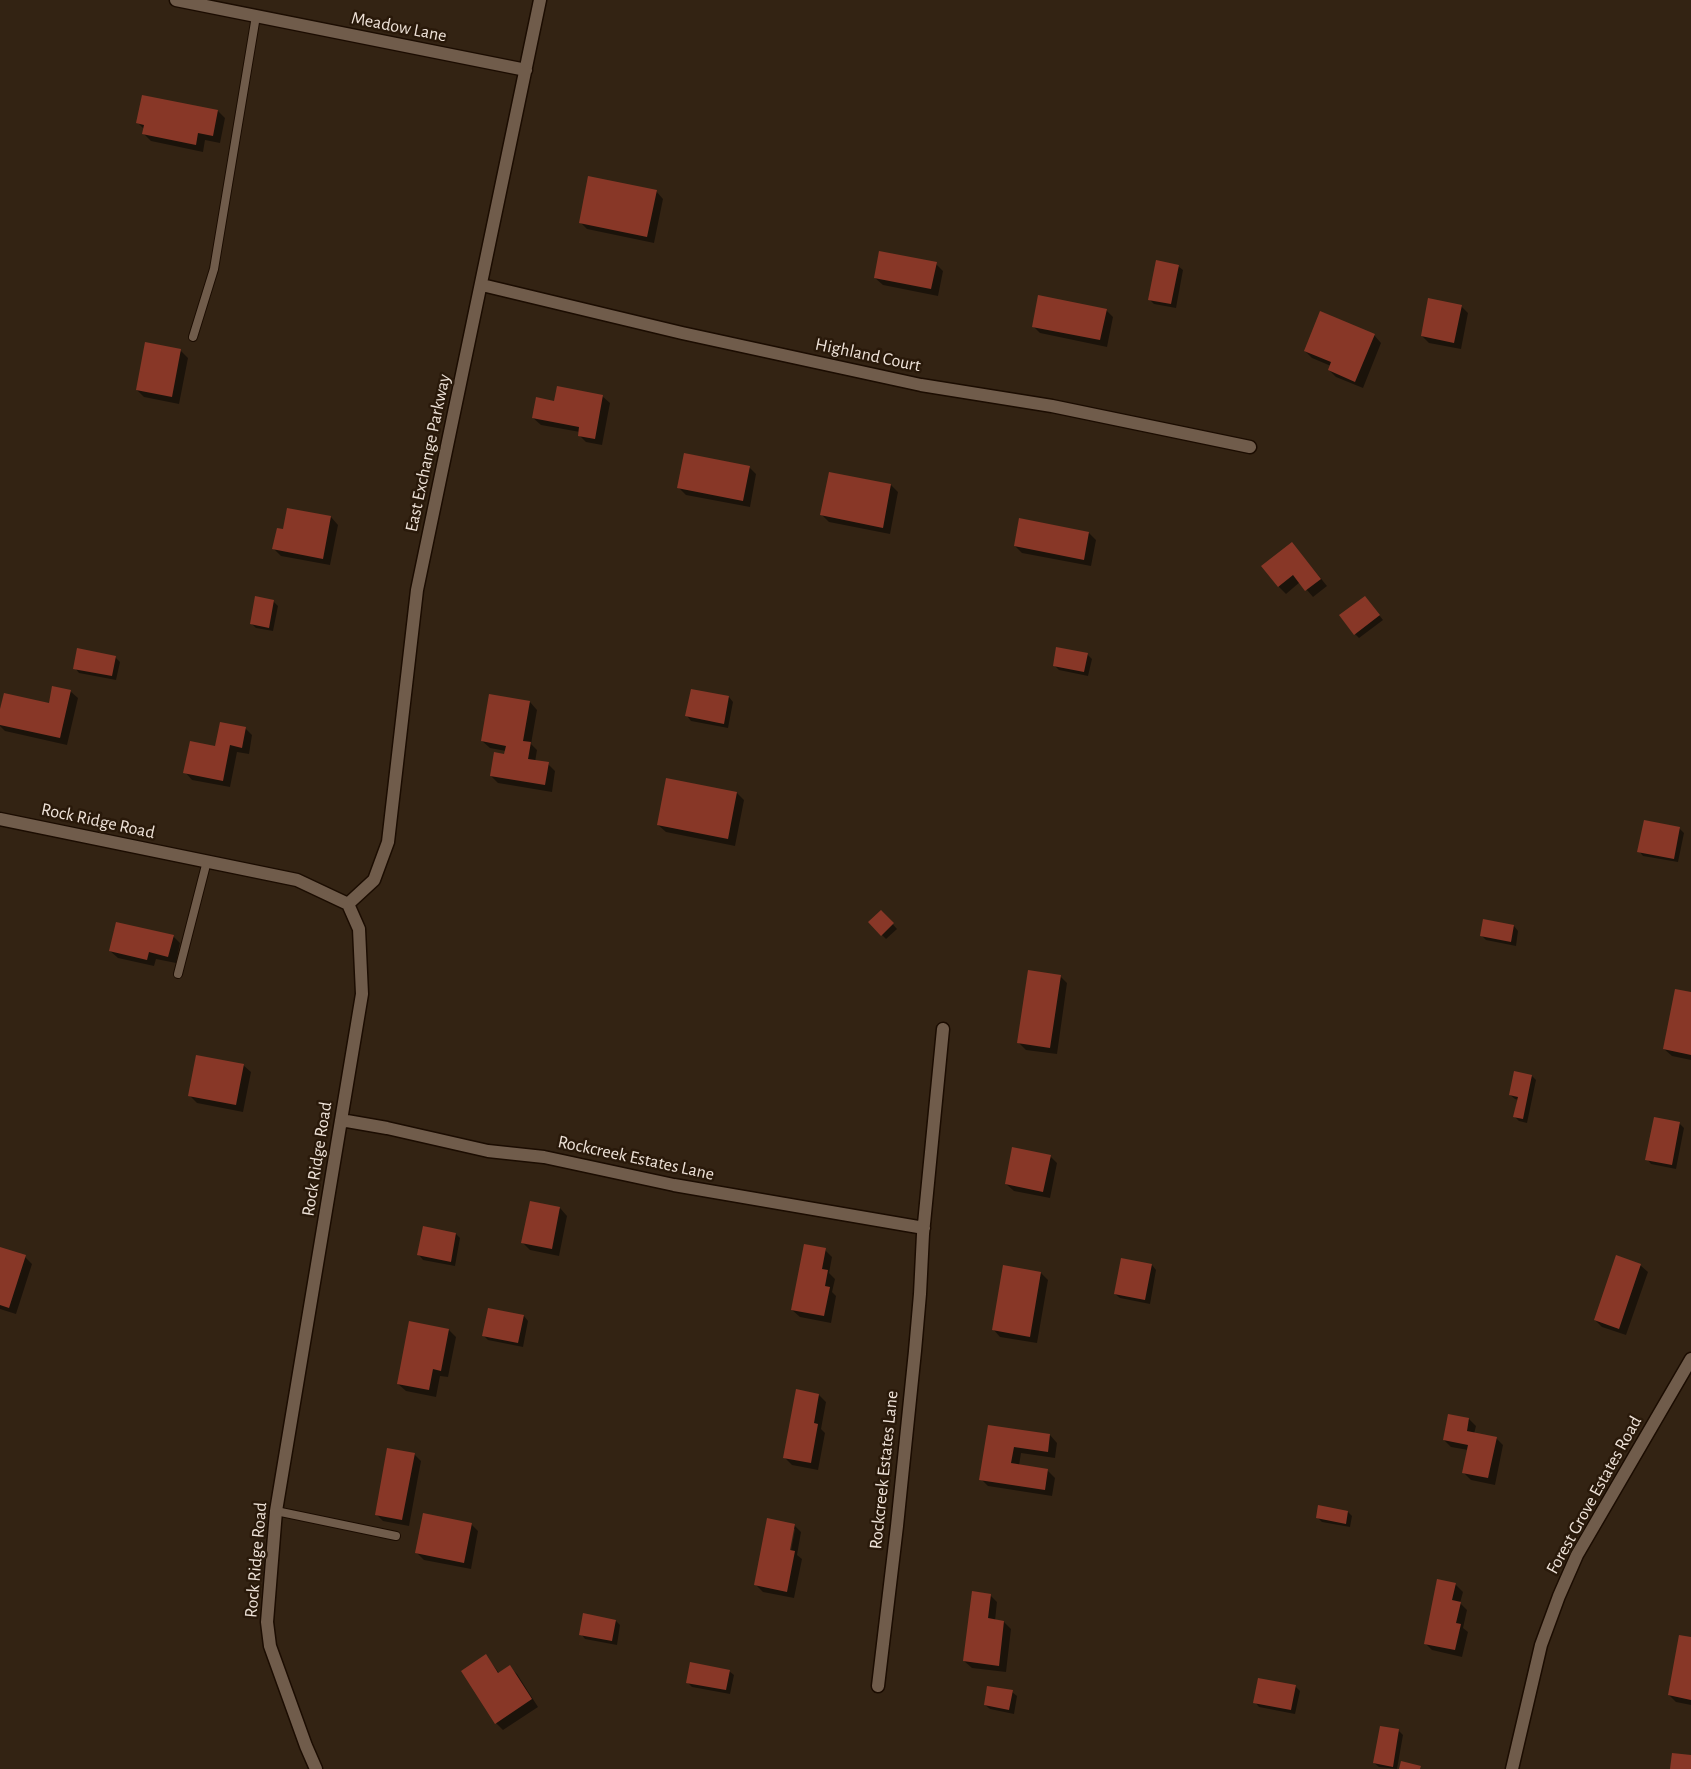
<!DOCTYPE html>
<style>
body{margin:0}
canvas{display:block;background:#332313}
</style>
<canvas width="1691" height="1769"></canvas>
<script>
const g = document.querySelector('canvas').getContext('2d');
g.lineJoin = 'round';
function fillPath(path, color) { g.fillStyle = color; g.fill(path, 'evenodd'); }
const poly = rows => new Path2D(rows.map(r => 'M' + r).join(''));
function strokePath(path, color, width, dash) { g.strokeStyle = color; g.lineWidth = width; g.lineCap = dash ? 'butt' : 'round'; g.setLineDash(dash || []); g.stroke(path); }
function label(font, color, halo, rows, align = 'center') {
  g.font = font + ' "Alegreya Sans",sans-serif'; g.lineWidth = 5; g.setLineDash([]); g.textBaseline = 'middle'; g.strokeStyle = halo; g.fillStyle = color; for (const [text, x, y, turn = 0] of rows) {
    g.save(); g.translate(x, y); g.rotate((+turn || 0) * Math.PI / 180); g.textAlign = isNaN(turn) ? turn : align; if (halo) g.strokeText(text, 0, 0); g.fillText(text, 0, 0); g.restore();
  }
}
fillPath(poly([
 [143,96,218,111,225,118,220,143,205,140,203,152,151,141,144,134,145,130,138,123],
 [656,191,663,199,654,243,587,229,580,222],
 [936,264,943,271,938,296,883,285,875,278],
 [1178,266,1183,270,1176,308,1154,304,1149,299],
 [1461,306,1468,313,1461,349,1429,343,1422,336],
 [1106,310,1113,317,1107,347,1040,333,1033,326],
 [1374,335,1381,343,1363,388,1336,377,1329,370,1331,366,1312,358,1305,351],
 [181,351,188,358,179,404,144,397,137,390],
 [602,396,610,403,602,445,586,442,579,435,580,432,541,425,533,418,555,402],
 [749,467,756,474,750,507,686,495,679,488],
 [891,485,898,492,890,534,829,522,822,515],
 [331,517,338,525,330,565,281,556,274,549,284,530],
 [1089,533,1096,540,1091,566,1022,553,1015,546],
 [1292,543,1327,586,1313,597,1300,582,1286,594,1278,586],
 [1365,597,1383,620,1359,638,1355,634],
 [273,601,278,606,273,631,256,628,251,623],
 [1087,654,1092,659,1088,676,1059,670,1054,665],
 [115,657,120,662,116,680,79,673,75,668],
 [692,690,729,697,733,702,728,728,691,721,687,716],
 [70,691,78,698,67,745,5,731,0,726,0,715,50,704],
 [530,702,537,710,531,744,537,750,535,762,548,764,555,771,552,792,498,783,491,776,505,755,506,751,490,748,482,741],
 [245,728,252,735,249,754,237,752,230,787,192,780,185,772],
 [737,793,744,800,735,846,666,832,658,825],
 [1679,828,1684,833,1678,862,1643,856,1639,851],
 [881,911,897,929,886,939,869,922],
 [1484,920,1514,926,1518,931,1516,946,1486,940,1481,935],
 [173,936,180,943,176,963,156,959,154,966,118,958,110,951],
 [1060,976,1067,983,1057,1054,1026,1050,1019,1043],
 [1691,993,1691,1060,1672,1056,1664,1049],
 [243,1065,251,1072,243,1112,197,1103,189,1095],
 [1532,1076,1536,1080,1527,1123,1519,1121,1514,1116,1518,1100,1515,1099,1510,1095],
 [1679,1123,1684,1128,1676,1169,1651,1164,1647,1159],
 [1050,1156,1057,1163,1050,1198,1014,1191,1006,1184],
 [560,1208,567,1216,559,1256,530,1250,523,1243],
 [456,1234,460,1238,455,1266,423,1260,419,1255],
 [0,1248,25,1257,32,1264,16,1314,0,1309],
 [825,1250,832,1257,829,1273,835,1279,832,1292,836,1296,831,1323,800,1317,792,1310],
 [1152,1265,1156,1270,1150,1304,1120,1298,1115,1294],
 [1640,1265,1648,1272,1626,1335,1602,1327,1595,1320],
 [1004,1266,1041,1273,1048,1280,1037,1343,1000,1337,993,1329],
 [489,1309,524,1316,528,1321,523,1347,488,1340,483,1335],
 [449,1330,456,1337,448,1377,440,1376,436,1397,406,1391,398,1384],
 [819,1395,826,1402,821,1429,825,1433,818,1470,792,1465,784,1457],
 [1469,1419,1476,1426,1474,1434,1496,1438,1503,1445,1495,1485,1471,1480,1464,1473,1468,1450,1451,1447,1444,1440],
 [989,1426,1050,1435,1057,1443,1055,1458,1021,1453,1019,1466,1047,1470,1055,1478,1052,1496,988,1486,981,1479],
 [414,1454,421,1461,409,1526,383,1521,376,1514],
 [1348,1512,1352,1516,1350,1527,1322,1522,1317,1517],
 [471,1524,478,1531,471,1569,424,1560,417,1553],
 [794,1525,801,1532,797,1555,802,1559,794,1598,763,1592,756,1585],
 [793,1529,795,1529,790,1556,787,1556],
 [1455,1584,1463,1592,1460,1603,1467,1610,1463,1628,1468,1632,1462,1657,1432,1650,1425,1643],
 [990,1595,997,1602,995,1621,1004,1622,1011,1629,1006,1672,972,1668,964,1661],
 [616,1621,620,1625,617,1645,585,1639,581,1634],
 [1691,1638,1691,1705,1676,1702,1669,1695],
 [486,1656,499,1673,509,1667,517,1674,538,1707,503,1730,496,1723],
 [729,1671,734,1675,730,1694,692,1687,687,1682],
 [1295,1686,1300,1691,1295,1714,1259,1707,1255,1702],
 [1012,1692,1017,1696,1014,1714,990,1709,985,1705],
 [1399,1731,1403,1735,1397,1769,1379,1767,1374,1763]
]), '#0007');
fillPath(poly([
 [142,95,218,110,213,136,198,133,196,145,142,134,144,125,136,123],
 [588,176,657,190,647,237,579,223],
 [879,251,937,262,931,289,874,278],
 [1156,260,1179,265,1171,304,1148,300],
 [1038,295,1107,309,1100,340,1032,327],
 [1428,298,1462,305,1454,343,1421,336],
 [1320,311,1375,334,1355,382,1328,370,1331,362,1304,351],
 [145,342,181,349,172,397,136,390],
 [557,386,603,395,595,439,578,436,579,427,532,418,536,397,554,401],
 [684,453,750,466,743,501,677,488],
 [829,472,891,484,883,528,820,515],
 [287,508,331,516,323,559,272,549,277,528,283,529],
 [1019,518,1089,532,1084,560,1014,546],
 [1292,542,1321,579,1305,591,1293,575,1278,587,1261,566],
 [255,596,274,600,269,628,250,624],
 [1365,596,1380,615,1354,635,1339,615],
 [1056,647,1088,653,1084,672,1053,666],
 [77,648,116,656,112,676,73,669],
 [52,686,71,690,60,738,0,725,0,709,4,693,49,703],
 [691,689,729,696,724,724,685,716],
 [489,694,530,701,523,741,531,742,528,759,549,762,545,785,490,776,494,752,504,754,506,746,481,741],
 [220,722,246,727,242,748,230,745,223,781,183,773,190,741,215,746],
 [666,778,737,792,728,839,657,825],
 [1644,820,1680,827,1674,859,1637,852],
 [881,910,894,923,881,936,868,922],
 [1483,919,1514,925,1511,942,1480,936],
 [116,922,174,935,168,957,149,952,147,960,109,951],
 [1028,970,1061,975,1050,1048,1017,1043],
 [1675,989,1691,992,1691,1055,1663,1049],
 [196,1055,244,1064,236,1105,188,1096],
 [1514,1071,1532,1075,1523,1119,1513,1117,1518,1097,1509,1095],
 [1654,1117,1680,1122,1672,1165,1645,1160],
 [1012,1147,1051,1155,1043,1192,1005,1184],
 [530,1201,560,1207,552,1249,521,1243],
 [423,1226,456,1233,451,1262,417,1255],
 [804,1244,826,1248,822,1269,828,1270,825,1286,830,1287,824,1316,791,1310],
 [0,1247,26,1255,9,1308,0,1305],
 [1616,1255,1641,1264,1619,1329,1594,1320],
 [1121,1258,1152,1264,1145,1300,1114,1294],
 [1003,1265,1041,1272,1030,1337,992,1330],
 [488,1308,524,1315,518,1343,482,1336],
 [409,1321,449,1329,441,1371,433,1369,429,1390,397,1384],
 [796,1389,819,1394,814,1423,818,1424,811,1463,783,1458],
 [1448,1414,1469,1418,1467,1431,1497,1437,1488,1478,1462,1473,1468,1445,1443,1440],
 [988,1425,1050,1434,1048,1452,1014,1447,1011,1463,1048,1469,1045,1490,979,1480],
 [387,1448,415,1453,402,1520,375,1515],
 [1318,1505,1348,1511,1346,1524,1316,1518],
 [423,1513,472,1523,464,1563,415,1553],
 [767,1518,795,1524,790,1550,795,1551,787,1592,754,1585],
 [1437,1579,1456,1583,1452,1600,1461,1602,1456,1623,1461,1624,1455,1650,1424,1644],
 [972,1591,991,1594,988,1618,1004,1621,999,1666,963,1661],
 [583,1613,616,1620,612,1641,579,1635],
 [1679,1635,1691,1637,1691,1700,1668,1695],
 [486,1654,498,1673,510,1665,532,1699,495,1724,461,1671],
 [690,1662,730,1670,726,1690,686,1683],
 [1258,1678,1296,1685,1291,1710,1253,1703],
 [987,1686,1013,1690,1009,1710,984,1705],
 [1380,1726,1399,1729,1393,1767,1373,1763],
 [1672,1753,1691,1755,1691,1769,1670,1769],
 [1401,1761,1421,1766,1420,1769,1399,1769]
]), '#883727');
const service = poly([
 [193,337,214,269,256,16],
 [178,974,207,861],
 [276,1511,396,1536]
]);
const minor = poly([
 [176,0,526,70],
 [482,285,682,333,921,385,1052,406,1250,447],
 [0,819,297,880,348,904,359,929,362,994,276,1511,267,1622,270,1646,306,1746,316,1769],
 [348,904,374,880,388,842,417,590,540,0],
 [341,1120,387,1128,488,1151,544,1157,674,1185,924,1228],
 [878,1686,897,1526,915,1351,920,1294,923,1234,943,1029],
 [1512,1769,1541,1645,1559,1596,1577,1555,1691,1359]
]);
strokePath(service, '#1b0c01', 10);
strokePath(minor, '#1b0c01', 15);
strokePath(service, '#705c4b', 8);
strokePath(minor, '#705c4b', 12);
label('18px', '#eee2d8', '#29190a', [
 ["Meadow Lane",399,27,11],
 ["Highland Court",868,355,12],
 ["East Exchange Parkway",428,453,-78],
 ["Rock Ridge Road",98,821,12],
 ["Rockcreek Estates Lane",636,1158,12],
 ["Rock Ridge Road",317,1159,-81],
 ["Rockcreek Estates Lane",884,1470,-84],
 ["Forest Grove Estates Road",1594,1495,-61],
 ["Rock Ridge Road",256,1560,-85]
]);
</script>
